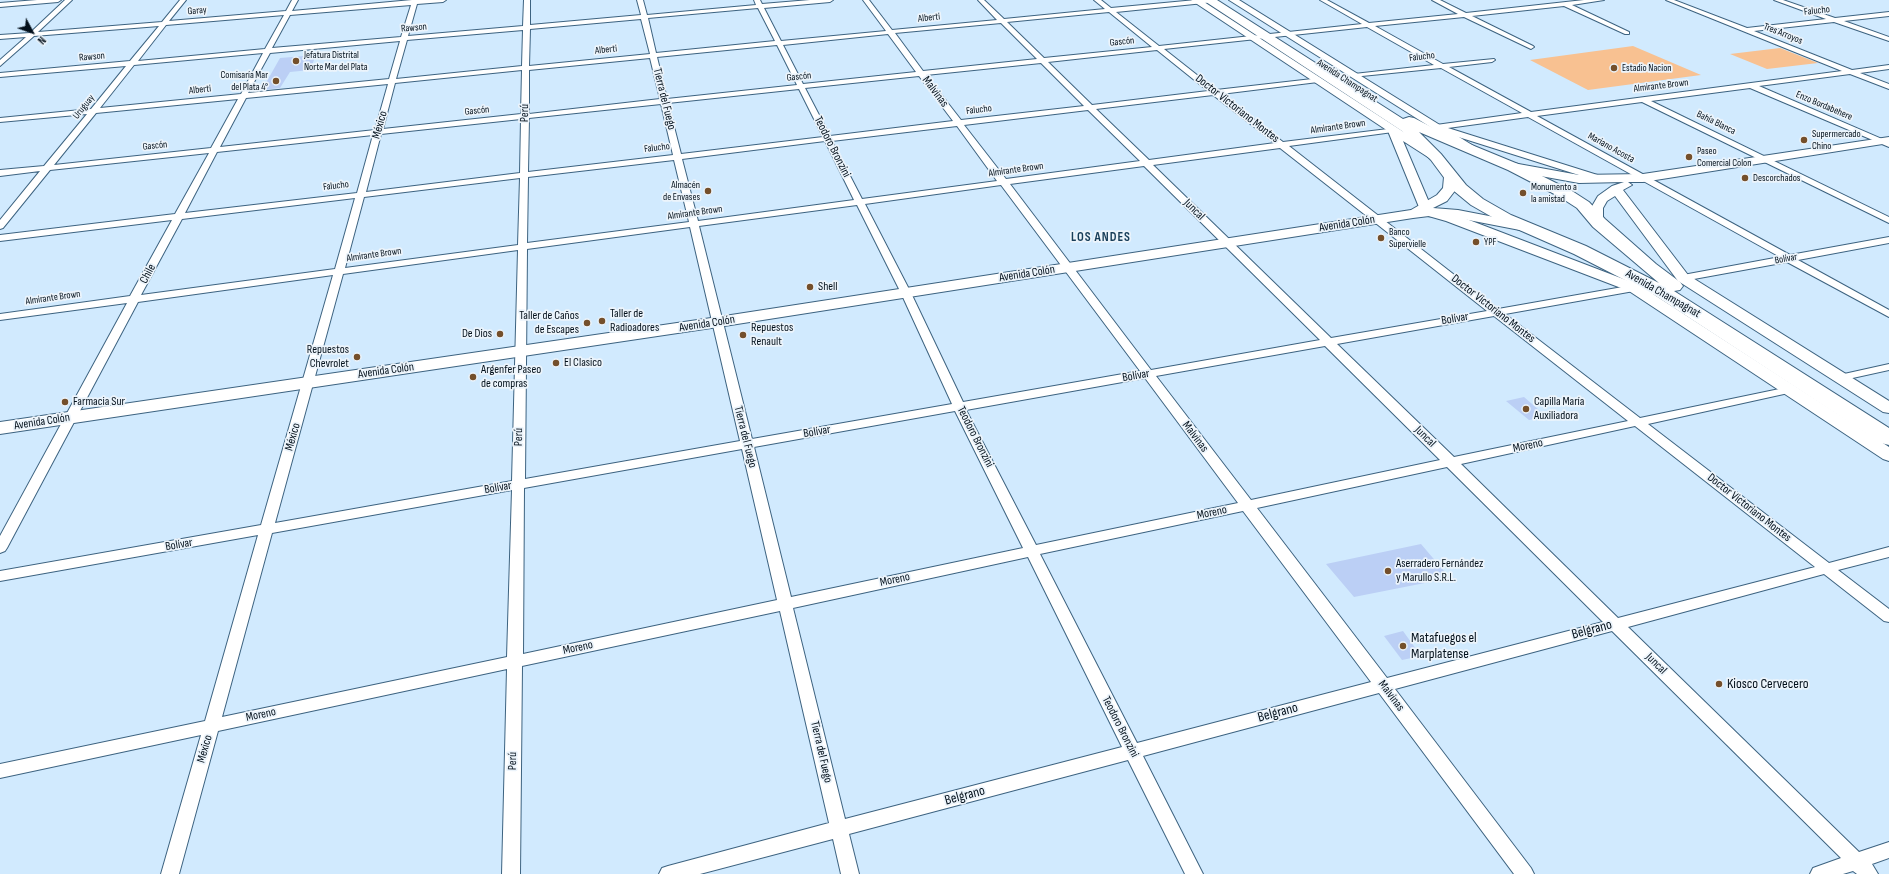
<!DOCTYPE html>
<meta charset="utf-8">
<style>
body{margin:0}
#map{position:relative;width:1889px;height:874px;overflow:hidden;background:#d1eafe;font-family:"Sofia Sans Condensed",sans-serif}
canvas{display:block}
.north{position:absolute;left:12px;top:12px;width:40px;height:40px;-webkit-text-stroke:3px #ecf4fb;paint-order:stroke;rotate:131deg;font-size:11px;font-weight:700;line-height:16px;text-align:center;color:#03101b}
.north::after{content:'';display:block;margin:auto;width:14px;height:18px;background:#03101b;clip-path:polygon(50% 0,100% 100%,50% 72%,0 100%)}
</style>
<div id="map">
<canvas width="1889" height="874"></canvas>
<div class="north">N</div>
</div>
<script>
const g = document.querySelector('canvas').getContext('2d');
g.lineJoin = 'round';
function fillPath(path, color) { g.fillStyle = color; g.fill(path, 'evenodd'); }
const poly = rows => new Path2D(rows.map(r => 'M' + r).join(''));
function strokePath(path, color, width, dash) { g.strokeStyle = color; g.lineWidth = width; g.lineCap = dash ? 'butt' : 'round'; g.setLineDash(dash || []); g.stroke(path); }
function label(font, color, halo, rows, align = 'center') {
  g.font = font + ' "Sofia Sans Condensed",sans-serif'; g.lineWidth = 3.5; g.setLineDash([]); g.textBaseline = 'middle'; g.strokeStyle = halo; g.fillStyle = color; for (const [text, x, y, turn = 0] of rows) {
    g.save(); g.translate(x, y); g.rotate((+turn || 0) * Math.PI / 180); g.textAlign = isNaN(turn) ? turn : align; if (halo) g.strokeText(text, 0, 0); g.fillText(text, 0, 0); g.restore();
  }
}
fillPath(poly([
 [1633,46,1701,75,1588,90,1530,60],
 [1780,48,1818,63,1767,69,1730,54]
]), '#f8c191');
fillPath(poly([
 [316,55,310,70,290,72,280,88,262,90,280,58],
 [1524,397,1547,417,1529,420,1506,401],
 [1421,544,1450,578,1354,597,1326,564],
 [1403,631,1421,656,1402,660,1384,636]
]), '#bbcff5');
const street = poly([
 [37,0,61,0,58,2,0,7,0,3,37,0],
 [65,0,72,0,38,32,162,22,180,0,186,0,169,21,286,11,292,0,298,0,292,11,412,0,446,0,443,2,417,4,408,36,523,26,524,0,530,0,530,25,641,15,637,0,643,0,647,15,756,5,754,0,760,0,762,4,810,0,833,0,830,2,764,8,781,41,886,31,863,0,869,0,892,30,997,20,978,0,984,0,1004,19,1105,9,1094,0,1101,0,1111,8,1196,0,1217,0,1214,2,1116,12,1159,46,1362,24,1320,0,1327,0,1369,23,1458,14,1432,0,1440,0,1466,13,1584,0,1604,0,1572,5,1629,32,1629,34,1625,34,1564,6,1472,16,1533,46,1534,47,1531,49,1464,17,1375,26,1443,64,1494,59,1495,60,1492,62,1449,67,1531,112,1842,71,1666,0,1674,0,1747,28,1826,19,1774,0,1783,0,1835,18,1889,12,1889,16,1844,21,1889,37,1889,41,1834,22,1754,31,1852,70,1889,65,1889,69,1860,73,1889,84,1889,89,1850,74,1759,86,1889,142,1889,147,1750,88,1651,101,1889,217,1889,223,1642,102,1537,116,1790,255,1889,237,1889,243,1798,260,1889,310,1889,317,1787,262,1683,281,1680,280,1678,278,1683,275,1780,257,1528,117,1448,128,1607,178,1607,182,1601,182,1433,129,1432,127,1436,125,1522,113,1441,68,1352,77,1352,75,1354,74,1434,65,1367,27,1164,49,1216,90,1321,78,1321,82,1318,82,1221,94,1283,142,1396,128,1397,130,1393,132,1289,146,1498,309,1634,285,1638,286,1639,288,1638,290,1634,291,1505,314,1640,418,1789,387,1793,388,1795,390,1793,392,1648,424,1829,563,1889,547,1889,557,1838,570,1889,609,1889,622,1884,621,1824,574,1628,627,1859,852,1889,842,1889,858,1872,864,1878,874,1857,874,1853,871,1843,874,1810,874,1813,868,1841,858,1612,631,1395,689,1531,868,1534,874,1514,874,1379,693,1143,756,1203,874,1185,874,1128,760,849,834,859,874,841,874,833,839,700,874,659,874,662,868,668,866,829,823,780,611,522,666,520,874,502,874,507,669,218,731,179,874,161,874,201,735,0,778,0,764,205,721,258,535,0,581,0,571,261,525,333,275,138,302,7,548,5,551,0,553,0,536,127,303,0,320,0,314,130,296,172,220,0,241,0,235,175,214,209,153,50,170,3,228,0,229,0,220,40,171,0,176,0,170,44,166,87,114,0,122,0,118,91,109,126,66,0,77,0,73,130,61,159,26,34,36,0,66,0,60,26,37,0,39,0,35,30,33,65,0],
 [411,5,401,37,272,48,290,15,411,5],
 [758,8,775,41,656,53,648,18,758,8],
 [1109,12,1152,47,1044,58,1007,22,1109,12],
 [284,15,265,49,138,61,166,25,284,15],
 [641,19,650,54,529,66,530,29,641,19],
 [1001,23,1037,59,923,71,895,33,1001,23],
 [523,30,522,66,396,79,407,40,523,30],
 [888,34,916,72,803,84,783,45,888,34],
 [400,41,389,79,248,93,270,53,400,41],
 [777,45,797,85,667,99,657,57,777,45],
 [1157,50,1208,91,1092,105,1048,62,1157,50],
 [263,53,241,94,100,108,134,65,263,53],
 [650,58,660,99,529,114,529,70,650,58],
 [1041,63,1084,106,961,120,926,75,1041,63],
 [522,70,521,114,383,129,395,83,522,70],
 [919,76,953,121,830,136,805,88,919,76],
 [388,84,375,130,220,147,246,98,388,84],
 [799,89,823,137,681,154,668,103,799,89],
 [1213,95,1275,143,1149,160,1096,109,1213,95],
 [238,99,211,148,54,165,96,113,238,99],
 [661,104,673,155,528,172,529,118,661,104],
 [1088,110,1140,161,1006,179,964,125,1088,110],
 [521,119,520,173,366,192,381,134,521,119],
 [957,126,997,181,862,199,832,141,957,126],
 [373,135,357,193,185,213,217,152,373,135],
 [825,141,854,200,698,221,682,159,825,141],
 [1280,148,1373,221,1487,311,1331,338,1153,165,1280,148],
 [674,160,689,222,527,243,528,177,674,160],
 [1144,166,1320,340,1151,370,1010,184,1144,166],
 [520,178,518,245,345,268,364,197,520,178],
 [1001,185,1140,371,963,402,911,293,865,204,1001,185],
 [355,198,335,269,141,295,182,219,355,198],
 [857,205,901,293,952,404,752,439,699,226,857,205],
 [690,227,740,441,525,479,527,249,690,227],
 [518,250,512,481,275,523,343,274,518,250],
 [1494,316,1628,421,1454,457,1337,344,1494,316],
 [1325,346,1440,460,1251,500,1156,376,1325,346],
 [1145,378,1238,503,1036,545,966,410,1145,378],
 [955,411,1023,548,791,597,754,447,955,411],
 [1635,426,1815,567,1618,618,1461,464,1635,426],
 [742,449,777,600,523,654,524,488,742,449],
 [1447,467,1603,622,1387,678,1257,508,1447,467],
 [512,490,507,657,222,717,272,533,512,490],
 [1243,511,1371,682,1137,743,1040,554,1243,511],
 [1028,557,1122,747,845,819,793,608,1028,557],
 [1889,364,1889,370,1839,381,1833,378,1835,376,1889,364]
]);
const secondary = poly([
 [1191,0,1201,0,1439,155,1441,157,1439,159,1431,159,1403,141,1431,207,1430,209,1456,215,1639,285,1889,447,1889,461,1883,459,1629,291,1446,221,1425,215,1423,212,1424,210,1419,207,1388,131,1191,0],
 [1229,0,1239,0,1480,150,1478,152,1470,152,1229,0],
 [1889,137,1889,143,1643,182,1628,182,1632,185,1623,190,1688,275,1889,401,1889,413,1883,412,1678,281,1615,196,1607,201,1603,208,1603,219,1602,222,1592,222,1591,219,1591,208,1598,196,1612,186,1624,182,1579,183,1513,171,1507,167,1513,163,1579,175,1643,174,1889,137]
]);
const primary = poly([
 [1451,173,1456,174,1458,177,1457,188,1447,201,1433,208,1458,210,1525,223,1530,224,1532,227,1530,230,1525,231,1458,218,1429,216,1413,218,718,327,0,434,0,422,718,317,1411,210,1437,195,1443,188,1444,177,1446,174,1451,173]
]);
const highway = poly([
 [1203,0,1217,0,1403,119,1409,117,1414,118,1445,134,1518,164,1572,191,1589,202,1605,219,1656,264,1680,282,1683,286,1680,290,1674,291,1889,428,1889,445,1881,443,1656,296,1574,254,1499,221,1471,205,1454,191,1431,160,1402,131,1203,0],
 [1419,132,1508,170,1560,197,1577,208,1593,227,1659,283,1586,246,1511,215,1483,199,1466,185,1441,154,1419,132]
]);
strokePath(street, '#3d6380', 2);
strokePath(secondary, '#3d6380', 2);
strokePath(primary, '#3d6380', 2);
strokePath(highway, '#3d6380', 2);
fillPath(street, '#fff');
fillPath(secondary, '#fff');
fillPath(primary, '#fff');
fillPath(highway, '#fff');
for (const [x, y, r, color] of [
 [296,61,4,"#744f2b"],
 [1614,68,4,"#744f2b"],
 [276,81,4,"#744f2b"],
 [1804,140,4,"#744f2b"],
 [1689,157,4,"#744f2b"],
 [1745,178,4,"#744f2b"],
 [708,191,4,"#744f2b"],
 [1523,193,4,"#744f2b"],
 [1381,238,4,"#744f2b"],
 [1476,242,4,"#744f2b"],
 [810,287,4,"#744f2b"],
 [602,321,4,"#744f2b"],
 [587,323,4,"#744f2b"],
 [500,334,4,"#744f2b"],
 [743,335,4,"#744f2b"],
 [357,357,4,"#744f2b"],
 [556,363,4,"#744f2b"],
 [473,377,4,"#744f2b"],
 [65,402,4,"#744f2b"],
 [1526,409,4,"#744f2b"],
 [1388,571,4,"#744f2b"],
 [1403,646,4,"#744f2b"],
 [1719,684,4,"#744f2b"]
]) { const dot = new Path2D(); dot.arc(x, y, r, 0, 2 * Math.PI); g.fillStyle = color; g.fill(dot); strokePath(dot, '#ecf4fb', 1.5); }
label('10px', '#03101b', '#ecf4fb', [
 ["Garay",197,11,-5],
 ["Falucho",1817,11,-6],
 ["Alberti",929,18,-6],
 ["Rawson",414,28,-5],
 ["Tres Arroyos",1783,34,22],
 ["Gascón",1122,42,-6],
 ["Alberti",606,50,-6],
 ["Rawson",92,57,-5],
 ["Falucho",1422,57,-7],
 ["Gascón",799,77,-6],
 ["Avenida Champagnat",1347,81,33],
 ["Almirante Brown",1661,86,-7],
 ["Alberti",200,90,-6],
 ["Enzo Bordabehere",1824,106,23],
 ["Uruguay",84,107,-51],
 ["Falucho",979,110,-7],
 ["Gascón",477,111,-6],
 ["Bahía Blanca",1716,123,26],
 ["Almirante Brown",1338,127,-8],
 ["Gascón",155,146,-6],
 ["Falucho",657,148,-7],
 ["Mariano Acosta",1611,148,29],
 ["Almirante Brown",1016,170,-8],
 ["Falucho",336,186,-7],
 ["Almirante Brown",695,213,-8],
 ["Almirante Brown",374,255,-8],
 ["Bolívar",1786,259,-10],
 ["Almirante Brown",53,298,-8]
]);
label('10px', '#03101b', '#ecf4fb', [
 ["Jefatura Distrital",304,55],
 ["Norte Mar del Plata",304,67],
 ["Estadio Nacion",1622,68],
 ["Comisaría Mar",268,75,"right"],
 ["del Plata 4°",268,87,"right"],
 ["Supermercado",1812,134],
 ["Chino",1812,146],
 ["Paseo",1697,151],
 ["Comercial Colon",1697,163],
 ["Descorchados",1753,178],
 ["Almacén",700,185,"right"],
 ["de Envases",700,197,"right"],
 ["Monumento a",1531,187],
 ["la amistad",1531,199],
 ["Banco",1389,232],
 ["Supervielle",1389,244],
 ["YPF",1484,242]
], 'left');
label('12px', '#03101b', '#ecf4fb', [
 ["Malvinas",935,92,53],
 ["Tierra del Fuego",664,99,76],
 ["Doctor Victoriano Montes",1237,109,38],
 ["Perú",525,113,-89],
 ["México",380,125,-74],
 ["Teodoro Bronzini",832,147,63],
 ["Juncal",1194,210,45],
 ["Avenida Colón",1347,224,-9],
 ["Chile",148,274,-62],
 ["Avenida Colón",1027,274,-9],
 ["Avenida Champagnat",1663,294,30],
 ["Doctor Victoriano Montes",1493,309,38],
 ["Bolívar",1455,319,-10],
 ["Avenida Colón",707,324,-9],
 ["Avenida Colón",386,371,-8],
 ["Bolívar",1136,376,-10],
 ["Avenida Colón",42,422,-9],
 ["Bolívar",817,432,-10],
 ["México",293,437,-74],
 ["Perú",519,437,-89],
 ["Tierra del Fuego",745,437,76],
 ["Teodoro Bronzini",975,437,63],
 ["Malvinas",1195,437,53],
 ["Juncal",1425,437,45],
 ["Moreno",1528,446,-12],
 ["Bolívar",498,488,-10],
 ["Doctor Victoriano Montes",1749,508,38],
 ["Moreno",1212,513,-12],
 ["Bolívar",179,545,-10],
 ["Moreno",895,580,-12],
 ["Moreno",578,648,-12],
 ["Juncal",1656,664,45],
 ["Malvinas",1391,696,53],
 ["Moreno",261,715,-12],
 ["Teodoro Bronzini",1120,727,63],
 ["México",205,749,-74],
 ["Tierra del Fuego",821,752,77],
 ["Perú",513,761,-89]
]);
label('12px', '#03101b', '#ecf4fb', [
 ["Shell",818,287],
 ["Taller de",610,314],
 ["Radioadores",610,328],
 ["Taller de Caños",579,316,"right"],
 ["de Escapes",579,330,"right"],
 ["Repuestos",751,328],
 ["Renault",751,342],
 ["De Dios",492,334,"right"],
 ["Repuestos",349,350,"right"],
 ["Chevrolet",349,364,"right"],
 ["El Clasico",564,363],
 ["Argenfer Paseo",481,370],
 ["de compras",481,384],
 ["Farmacia Sur",73,402],
 ["Capilla María",1534,402],
 ["Auxiliadora",1534,416],
 ["Aserradero Fernández",1396,564],
 ["y Marullo S.R.L.",1396,578]
], 'left');
g.letterSpacing = '1px';
label('bold 13px', '#183e59', '#ecf4fb', [
 ["LOS ANDES",1101,238]
]);
g.letterSpacing = '0px';
label('14px', '#03101b', '#ecf4fb', [
 ["Belgrano",1592,630,-15],
 ["Belgrano",1278,713,-15],
 ["Belgrano",965,796,-15]
]);
label('14px', '#03101b', '#ecf4fb', [
 ["Matafuegos el",1411,638],
 ["Marplatense",1411,654],
 ["Kiosco Cervecero",1727,684]
], 'left');
</script>
